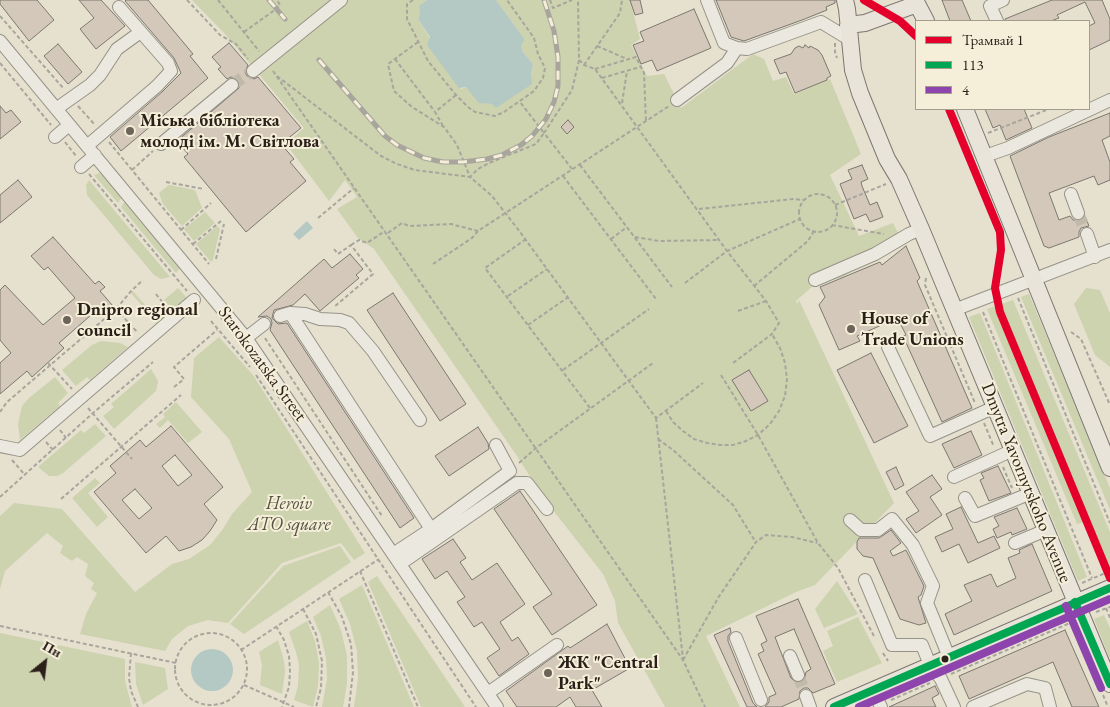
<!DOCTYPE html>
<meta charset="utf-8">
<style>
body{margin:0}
#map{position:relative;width:1110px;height:707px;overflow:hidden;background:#e6e1cf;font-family:"EB Garamond",serif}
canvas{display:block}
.legend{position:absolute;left:915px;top:20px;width:175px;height:90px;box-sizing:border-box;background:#f5efd9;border:1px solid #a49c8d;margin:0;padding:6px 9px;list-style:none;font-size:15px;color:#2b1f1a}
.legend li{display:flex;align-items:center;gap:10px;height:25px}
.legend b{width:25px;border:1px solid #a49c8d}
.north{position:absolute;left:20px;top:637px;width:50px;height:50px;-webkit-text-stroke:4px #f5efd9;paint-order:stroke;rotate:29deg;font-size:14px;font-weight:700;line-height:20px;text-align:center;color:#2b1f1a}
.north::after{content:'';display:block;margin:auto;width:18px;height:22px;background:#2b1f1a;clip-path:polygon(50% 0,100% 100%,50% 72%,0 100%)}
</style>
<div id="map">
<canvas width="1110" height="707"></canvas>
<ul class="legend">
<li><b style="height:6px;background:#e4002b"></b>Трамвай 1</li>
<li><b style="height:6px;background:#00a651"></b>113</li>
<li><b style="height:6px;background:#8e44ad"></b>4</li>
</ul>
<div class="north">Пн</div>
</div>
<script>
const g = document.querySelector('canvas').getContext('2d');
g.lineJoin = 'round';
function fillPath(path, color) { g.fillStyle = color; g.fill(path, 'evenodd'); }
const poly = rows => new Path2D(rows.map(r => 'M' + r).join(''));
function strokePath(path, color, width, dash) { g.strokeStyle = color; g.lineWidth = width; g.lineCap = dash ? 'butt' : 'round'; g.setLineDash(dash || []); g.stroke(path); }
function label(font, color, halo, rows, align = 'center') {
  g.font = font + ' "EB Garamond",serif'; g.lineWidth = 4; g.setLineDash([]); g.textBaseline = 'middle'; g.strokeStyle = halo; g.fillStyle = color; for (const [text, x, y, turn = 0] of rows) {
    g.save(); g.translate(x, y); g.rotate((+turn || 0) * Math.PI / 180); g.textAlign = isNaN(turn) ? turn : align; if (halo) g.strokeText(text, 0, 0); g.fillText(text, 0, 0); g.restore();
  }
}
fillPath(poly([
 [192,0,427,0,419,6,420,13,418,19,461,89,466,87,483,103,492,104,531,74,533,64,523,52,521,45,523,37,496,0,630,0,640,39,631,45,647,76,664,74,681,108,753,54,764,59,773,81,786,77,794,94,830,79,861,154,830,175,859,236,893,223,900,237,843,277,814,285,796,301,797,304,799,300,894,503,815,585,796,592,706,636,740,707,665,707,618,623,615,601,603,574,545,500,517,456,374,249,358,238,337,209,357,197,345,180,329,201,286,144,304,128,225,34],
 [100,173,102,174,122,197,118,203,94,175],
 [89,180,170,277,161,279,154,275,87,195,86,185],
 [169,185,195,190,202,208,182,226,163,204,159,193],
 [125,201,180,268,176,273,121,207],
 [205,212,215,223,194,241,184,229],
 [217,226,220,229,213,260,211,262,196,244],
 [178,288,187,298,173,310,164,300],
 [1086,288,1100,290,1110,313,1110,367,1095,355,1074,304],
 [133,291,150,311,159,304,168,314,157,323,131,293],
 [1029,294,1110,488,1110,510,1021,297],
 [1013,300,1110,532,1110,566,1106,567,1087,521,1077,524,987,309],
 [980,313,1087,577,1078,581,969,317],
 [219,337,253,375,365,553,354,560,341,543,282,563,228,623,208,620,188,626,172,639,165,651,80,634,86,614,97,593,91,589,94,583,85,576,88,564,77,557,72,561,60,553,63,546,47,533,5,571,0,589,0,516,14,503,62,509,135,592,172,564,189,559,210,545,223,529,232,514,252,492,229,439,191,397,194,358],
 [101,341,120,343,128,347,90,380,87,377,76,386,62,370,92,345],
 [151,369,158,381,156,391,114,429,103,416,114,407,111,404],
 [55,377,68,393,58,403,60,406,20,440,18,424,22,406,29,398],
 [176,402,202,432,188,443,168,420,160,428,156,424,165,417,163,414],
 [95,424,106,436,63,473,57,476,49,476,38,467,81,430,84,433],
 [95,478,100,483,88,493,108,517,97,527,72,498],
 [340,546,351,562,244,634,230,624,283,566],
 [377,576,465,707,421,707,368,582],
 [837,581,858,614,824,628,815,609],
 [362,585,414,707,354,707,358,678,357,651,350,624,339,599],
 [330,605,341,630,347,656,347,684,343,707,322,707,327,679,326,658,321,636,313,617],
 [1104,615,1110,628,1110,659,1094,619],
 [858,617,882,663,837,682,823,651,833,646,827,631],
 [307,621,315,641,319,663,318,686,313,707,294,700,298,686,299,665,296,652,289,632],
 [0,633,125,659,125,681,132,707,0,707],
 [278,640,284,661,285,672,282,694,260,685,262,665,259,652],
 [135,662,165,668,168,689,143,705,136,684]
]), '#cdd2af');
fillPath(poly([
 [427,0,496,0,523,37,524,41,521,45,523,52,533,64,531,74,532,84,496,108,492,104,479,103,466,87,459,88,427,45,430,37,418,19,420,13,419,6],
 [307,221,313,228,299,240,293,234],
 '191 670a21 21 0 1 1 42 0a21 21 0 1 1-42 0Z'
]), '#b4c8c4');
const building = poly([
 [0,0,37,0,54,20,29,41,0,4,0,0],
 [79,0,101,0,125,26,96,49,80,29,94,18,79,0],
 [126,0,148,0,193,54,190,56,208,78,121,151,110,137,162,92,181,73,174,58,125,1,126,0],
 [630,0,640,0,643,13,635,15,630,0],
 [716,0,835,0,835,3,826,7,827,10,802,20,744,41,731,37,716,0],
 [942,0,962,0,971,21,950,21,942,0],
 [1052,0,1102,0,1110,19,1110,40,1089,50,1089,26,1095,23,1085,2,1057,15,1059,18,1051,21,1005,21,1005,19,1052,0],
 [694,9,711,48,657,71,652,60,641,64,633,45,644,41,640,32,694,9],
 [229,43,248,65,245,72,247,76,254,79,258,77,301,128,281,144,294,159,290,162,306,181,246,232,184,157,188,154,177,141,239,88,240,84,238,79,231,77,227,79,218,69,221,67,212,57,229,43],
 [58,44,82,72,68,84,44,56,58,44],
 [805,45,809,48,810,46,818,50,822,55,831,76,827,78,827,80,795,93,786,72,780,74,774,60,791,54,795,48,799,46,803,48,805,45],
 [0,106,6,113,11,110,21,122,0,139,0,106],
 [985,109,1024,109,1032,128,1006,140,1000,125,993,128,985,109],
 [1110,113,1110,136,1102,140,1110,162,1110,180,1098,185,1094,176,1049,193,1059,220,1070,216,1073,220,1080,221,1085,216,1089,226,1081,228,1079,232,1079,237,1049,248,1044,246,1010,156,1049,137,1110,113],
 [568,120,574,127,567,134,561,127,568,120],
 [862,165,868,179,861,182,862,186,870,205,877,202,883,217,870,222,866,214,854,219,840,184,852,179,848,170,862,165],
 [18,180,32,197,0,223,0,195,18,180],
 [53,237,95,284,99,281,105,287,100,291,113,306,103,315,98,309,59,343,64,348,32,377,27,371,0,394,0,363,11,353,0,340,0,290,5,285,43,325,75,298,48,267,44,270,31,256,53,237],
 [906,246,920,278,917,281,972,408,942,422,903,336,906,335,900,323,897,324,895,319,857,336,860,341,839,350,819,305,825,297,820,287,880,262,882,265,906,246],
 [350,254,363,269,356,275,359,278,320,311,305,294,293,305,274,310,272,318,278,324,287,323,414,518,400,528,270,330,272,323,271,319,267,316,258,317,324,259,332,268,350,254],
 [393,293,466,404,440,421,367,310,393,293],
 [871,353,908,426,874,443,837,370,871,353],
 [749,370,768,401,751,411,732,380,749,370],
 [171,426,223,487,204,504,217,520,210,531,202,540,191,547,179,551,166,536,146,553,94,492,116,473,110,466,140,440,146,447,171,426],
 [175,455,192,475,178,486,162,466,175,455],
 [135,489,152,508,139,519,122,500,135,489],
 [478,427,488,443,489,449,449,476,435,456,478,427],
 [971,431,982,455,954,468,942,444,971,431],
 [998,466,1011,493,989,501,980,480,984,478,981,473,998,466],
 [896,467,904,485,895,490,886,472,896,467],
 [932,475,942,489,930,497,942,515,916,533,906,519,919,511,906,492,932,475],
 [520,491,597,605,552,635,533,607,552,594,494,509,520,491],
 [961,507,978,543,994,536,1000,548,968,563,959,544,942,552,935,537,953,529,946,514,961,507],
 [1017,508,1027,529,1012,535,1011,532,997,538,993,529,999,526,994,517,1017,508],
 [891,530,901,543,890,551,893,556,906,550,924,586,921,595,918,597,926,623,919,625,900,619,873,558,863,556,857,549,857,542,859,538,879,538,891,530],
 [453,539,466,558,460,562,472,580,497,563,525,604,500,622,512,641,518,637,529,654,499,676,487,658,500,649,482,622,474,627,457,602,465,597,447,571,435,579,422,559,453,539],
 [1032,544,1052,591,954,635,945,614,972,601,964,585,991,574,997,587,1016,578,1008,558,1020,553,1019,550,1032,544],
 [798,599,835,684,813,693,808,688,804,688,800,691,799,699,781,707,765,707,769,702,769,697,776,694,758,654,764,651,761,644,767,641,756,616,798,599],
 [794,629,811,669,806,672,804,680,797,683,791,678,775,637,794,629],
 [607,624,630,668,592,690,602,707,576,707,570,697,556,707,517,707,506,691,568,646,570,648,607,624],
 [730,628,731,632,728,636,728,641,753,703,757,707,747,707,714,635,730,628],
 [1065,630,1099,707,1072,707,1053,662,969,699,959,676,1065,630],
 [935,686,939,694,932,698,936,707,889,707,935,686]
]);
fillPath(building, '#d3c8ba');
strokePath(building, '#7c776f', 1);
strokePath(poly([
 [232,85,253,71],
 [1078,213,1087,234],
 [798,675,806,696]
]), '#c1baab', 12, [12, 6]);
const minor = poly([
 [707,0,724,43,737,48,747,49,821,22,849,39],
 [997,21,990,6,1003,0],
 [0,41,246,338,497,707],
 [253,71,341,0],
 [677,100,727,63,737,48],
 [56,109,90,85,100,75,117,49,135,36],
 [55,137,69,125],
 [161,144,232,85],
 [87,146,157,86,171,71,168,63,119,7],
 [985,156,1008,148,1110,100],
 [81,167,95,155],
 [1071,194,1078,213],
 [1087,234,1095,257],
 [815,280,875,254,909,234,921,229],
 [954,310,1110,250],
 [290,313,431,529],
 [280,316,290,313,305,314,320,319,340,320,349,323,373,351,420,420],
 [246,338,264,324],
 [888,347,930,436,995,407],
 [0,446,20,450,194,300],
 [954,477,1013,450],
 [965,498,975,516,1031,493],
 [850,520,861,530,878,530,892,519,913,545,933,586,927,603,949,657],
 [1015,543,1046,530],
 [393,554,431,529,510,471,496,445],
 [400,564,517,483,527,483,547,509],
 [865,580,892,645,922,645,930,665,941,679,954,707],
 [736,638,761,700],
 [790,656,798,675],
 [873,690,881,707],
 [488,693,557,645],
 [806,696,810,707],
 [973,707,1027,684,1045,688,1050,707]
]);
const major = poly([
 [845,0,847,9,853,70,860,93,887,159,899,179,921,229,1110,684],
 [915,0,926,21],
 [848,25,865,23,917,4],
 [965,109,1110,468],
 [834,707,1110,588]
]);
strokePath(minor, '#969287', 14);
strokePath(major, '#7c776f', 18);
strokePath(poly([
 [187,0,220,35,236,44,248,59],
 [218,0,259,51],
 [413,0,407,4,407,19,428,61,456,95,468,107,475,112,495,116,504,112,534,91,543,78,545,68,538,54,534,38,507,0],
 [550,0,553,8,572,0],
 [0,16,64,89],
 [244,32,276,9,280,5,277,0],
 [418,42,388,64,394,91,412,107,444,127,457,145,470,177,478,169,489,163,536,144,544,133,520,102],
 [835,43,835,52,837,58],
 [597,46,627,59],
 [395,59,435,112],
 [579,60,584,65,595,69,727,251,766,301,779,323,772,334,733,363],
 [0,63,51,125],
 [584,65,620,13,622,0],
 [595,69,636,57,644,73,646,122],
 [273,71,683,660,705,707],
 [277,76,381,156,397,164,415,170,470,177,492,196,517,228,656,418,703,383],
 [602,78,640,67],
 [622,103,627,71],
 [78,106,95,125],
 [443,126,435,112,456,95],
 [988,133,1049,109],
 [65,142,76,156],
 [109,142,209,264],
 [580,165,672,287],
 [572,169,544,133,572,90,579,60,578,0],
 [132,170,153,151],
 [89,174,187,291],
 [563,176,656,299],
 [166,182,204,189],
 '799 213a19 19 0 1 1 38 0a19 19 0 1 1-38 0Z',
 [835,205,886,184],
 [699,209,793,199,804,200],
 [318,218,354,188],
 [832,225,884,234],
 [181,230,211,203],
 [388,233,402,223,409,226,451,224,478,231],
 [635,237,659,241,720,240],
 [526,239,485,268,590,408],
 [611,239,627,227],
 [193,244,221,221],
 [351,245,359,240,367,243,385,231],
 [334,249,338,254,351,245,373,274,334,307],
 [216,259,224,224],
 [433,264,472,238,478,231,669,106],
 [926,278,925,285,975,403],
 [685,283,727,251,800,219],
 [754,286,808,241,814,231],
 [156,294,167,308],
 [508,296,547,269],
 [1018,298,1110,523],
 [116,309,138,333],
 [738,311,766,301],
 [983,312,1092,578],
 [211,321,250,367],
 [528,325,567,298],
 [1071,332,1081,339,1110,405],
 [265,338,382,516],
 [48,363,72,389],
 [563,370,649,309],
 [256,375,476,707],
 [721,375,758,435,818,543,838,568,875,638],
 [174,387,184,379,174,367,217,330],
 [88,408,132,459],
 [666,411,673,422,683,431,694,439,707,443,720,445,733,445,746,441,758,435,770,424,779,411,785,396,787,379,785,363,780,348,772,334],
 [0,412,7,402,116,309,132,290,143,280],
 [656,418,683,659],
 [984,423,994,447],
 [60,430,66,438],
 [658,439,673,450,733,505,755,541],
 [46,442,53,450],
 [12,460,25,475],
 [519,463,536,448,653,363],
 [1003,467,1012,488],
 [0,497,93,413,153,362],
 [61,499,181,395],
 [360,571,418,707],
 [1082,583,1110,571],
 [328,592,342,617,351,644,353,672,349,707],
 [1106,608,1110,618],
 [303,609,316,634,322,661,321,688,316,707],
 [1096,612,1110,607],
 [0,626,176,663],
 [276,626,284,640,289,656,290,671,289,687,282,707],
 '175 669a36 36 0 1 1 72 0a36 36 0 1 1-72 0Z',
 [241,650,379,559],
 [131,653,129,678,131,691,138,707],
 [883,653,888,661],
 [683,660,718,598,756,542,766,535,792,537,817,543],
 [951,674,1070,623],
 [244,685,294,707],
 [1103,695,1108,707],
 [891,700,930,683]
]), '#a8a59d', 2, [4, 2.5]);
strokePath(minor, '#ebe9df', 12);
strokePath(major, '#e8e4da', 16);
const rail = poly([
 [269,0,285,19],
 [319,60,385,136,397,145,424,158,443,162,463,162,487,159,502,155,521,145,532,136,546,119,554,102,558,86,558,57,554,31,544,0]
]);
strokePath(rail, '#a8a59d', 5);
strokePath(rail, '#f5efd9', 3, [9]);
strokePath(poly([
 [1075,602,1110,684],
 [834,707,1110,588]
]), '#00a651', 8);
strokePath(poly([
 [1066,606,1101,688],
 [859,707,1110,599]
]), '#8e44ad', 8);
strokePath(poly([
 [864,0,900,21,916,36],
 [949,109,1000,232,1001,250,995,288,1000,312,1110,578]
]), '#e4002b', 8);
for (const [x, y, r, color] of [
 [130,131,5,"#6c6359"],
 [67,320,5,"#6c6359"],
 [851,329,5,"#6c6359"],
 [945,659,4.5,"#2b1f1a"],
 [548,673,5,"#6c6359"]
]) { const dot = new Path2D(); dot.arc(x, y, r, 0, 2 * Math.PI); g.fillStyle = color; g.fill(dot); strokePath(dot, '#f5efd9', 2); }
label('bold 18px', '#2b1f1a', '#f5efd9', [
 ["Міська бібліотека",140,121],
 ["молоді ім. М. Світлова",140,142],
 ["Dnipro regional",77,310],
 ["council",77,331],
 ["House of",861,319],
 ["Trade Unions",861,340],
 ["ЖК \"Central",558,663],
 ["Park\"",558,684]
], 'left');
label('18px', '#2b1f1a', '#f5efd9', [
 ["Starokozatska Street",262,364,54],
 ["Dmytra Yavornytskoho Avenue",1026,483,68]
]);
label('italic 18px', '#55513f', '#f5efd9', [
 ["Heroiv",289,504],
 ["ATO square",289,525]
]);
</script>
